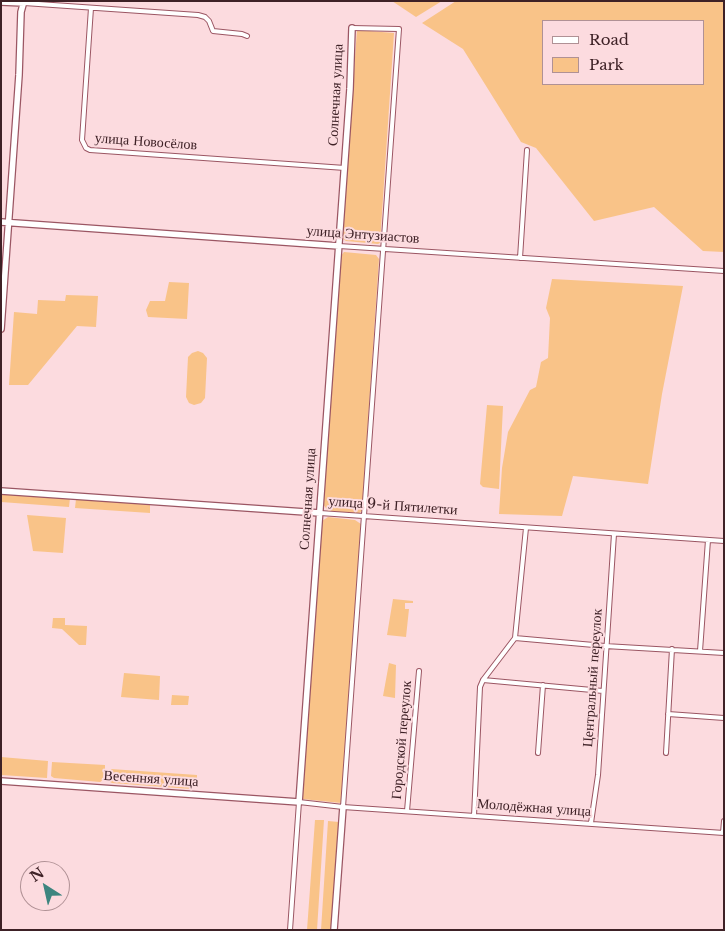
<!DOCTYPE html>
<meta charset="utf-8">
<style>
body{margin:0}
#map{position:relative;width:725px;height:931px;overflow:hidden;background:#fcdbdf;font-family:"Libre Baskerville",serif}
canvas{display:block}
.frame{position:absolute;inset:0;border:2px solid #3e2126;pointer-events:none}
.legend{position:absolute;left:542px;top:20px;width:162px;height:65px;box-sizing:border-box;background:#fcdbdf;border:1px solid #b09195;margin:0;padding:6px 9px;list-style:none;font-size:15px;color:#3e2126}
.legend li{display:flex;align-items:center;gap:10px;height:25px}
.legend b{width:25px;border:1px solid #b09195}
.north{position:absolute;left:20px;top:861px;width:50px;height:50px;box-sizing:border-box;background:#fcdbdf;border:1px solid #b09195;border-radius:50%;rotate:325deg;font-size:14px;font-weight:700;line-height:20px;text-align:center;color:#3e2126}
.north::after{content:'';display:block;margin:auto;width:18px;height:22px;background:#3d857f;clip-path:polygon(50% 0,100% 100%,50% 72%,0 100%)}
</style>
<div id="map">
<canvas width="725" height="931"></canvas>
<div class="frame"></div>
<ul class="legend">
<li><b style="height:6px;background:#fff"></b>Road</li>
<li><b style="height:14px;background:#f9c388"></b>Park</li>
</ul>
<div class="north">N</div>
</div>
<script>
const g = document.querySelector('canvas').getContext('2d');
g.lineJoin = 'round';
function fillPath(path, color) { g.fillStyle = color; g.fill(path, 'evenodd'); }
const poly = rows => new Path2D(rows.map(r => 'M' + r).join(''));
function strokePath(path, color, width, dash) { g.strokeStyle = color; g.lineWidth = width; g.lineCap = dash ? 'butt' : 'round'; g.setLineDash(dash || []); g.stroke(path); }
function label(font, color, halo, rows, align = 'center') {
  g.font = font + ' "Libre Baskerville",serif'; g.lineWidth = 4; g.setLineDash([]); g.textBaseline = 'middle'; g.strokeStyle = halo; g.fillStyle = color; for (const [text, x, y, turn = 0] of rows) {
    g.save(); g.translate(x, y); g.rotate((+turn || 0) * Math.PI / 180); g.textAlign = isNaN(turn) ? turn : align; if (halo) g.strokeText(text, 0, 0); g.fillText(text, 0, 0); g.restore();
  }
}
fillPath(poly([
 [392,1,442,1,416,17],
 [456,1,724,1,724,252,703,251,654,207,594,221,536,148,521,142,463,49,422,23],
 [544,21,704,21,704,84,544,84],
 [357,30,394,33,380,243,378,244,346,241,343,239,342,236],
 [344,252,376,255,379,259,362,511,358,514,328,511,323,504,340,257],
 [552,279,683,286,662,394,648,484,573,476,562,516,499,514,502,468,508,432,530,390,536,387,541,362,548,358,550,318,546,308],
 [169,282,189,283,187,319,148,317,146,310,150,301,165,301],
 [66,295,98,296,96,327,77,326,28,385,9,385,14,312,37,314,38,300,65,301],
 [198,351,203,353,207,358,205,398,201,403,194,405,189,403,186,397,188,357,192,353],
 [487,405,503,406,499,489,483,487,480,484],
 [2,493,70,498,69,507,1,502],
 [76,499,150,504,150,513,75,508],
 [27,515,66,518,63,553,33,551],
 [328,517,355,520,361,524,341,803,302,799,322,521],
 [393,599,413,601,413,603,405,603,405,609,409,609,406,637,387,635],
 [53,618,65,618,65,625,87,626,86,645,79,645,62,629,52,628],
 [389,663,396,665,395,698,383,696],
 [124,673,160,676,159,700,121,697],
 [172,695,189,696,188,705,171,705],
 [1,757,48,761,47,778,1,775],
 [52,762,105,765,105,779,100,782,54,778,51,776],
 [111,769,197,775,197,786,191,789,112,783,110,782],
 [315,820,324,820,317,930,307,930],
 [328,821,339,822,331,930,321,930]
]), '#f9c388');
const street = poly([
 [24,3,198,15,205,17,209,21,213,31,242,34,247,36],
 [91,8,82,140,86,148,90,150,345,168],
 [339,246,724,271],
 [520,258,527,150],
 [320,513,724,541],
 [515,638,605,646,724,653],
 [700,651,708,540],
 [483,680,603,691],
 [668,714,724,718],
 [538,753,543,685],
 [666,753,672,649],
 [343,807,399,29,352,28],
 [407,811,419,671],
 [474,816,480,687,483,680,515,638,526,528],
 [591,823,598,775,614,534],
 [723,833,724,821],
 [290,930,299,802,343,807,724,833]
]);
const secondary = poly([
 [1,2,24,3],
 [1,222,339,246],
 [1,329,19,75,21,12,24,1],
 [1,491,320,513],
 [1,781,299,802,350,89,352,28],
 [334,930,343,807]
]);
strokePath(street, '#9b5663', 6);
strokePath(secondary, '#9b5663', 8);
strokePath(street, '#fff', 4);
strokePath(secondary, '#fff', 5.5);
label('14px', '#3e2126', '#fcdbdf', [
 ["Солнечная улица",336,95,-87],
 ["улица Новосёлов",146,142,4],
 ["улица Энтузиастов",363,235,4],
 ["Солнечная улица",308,499,-86],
 ["улица 9-й Пятилетки",393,506,4],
 ["Центральный переулок",593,678,-86],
 ["Городской переулок",402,740,-85],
 ["Весенняя улица",151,779,4],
 ["Молодёжная улица",534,808,4]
]);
</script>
